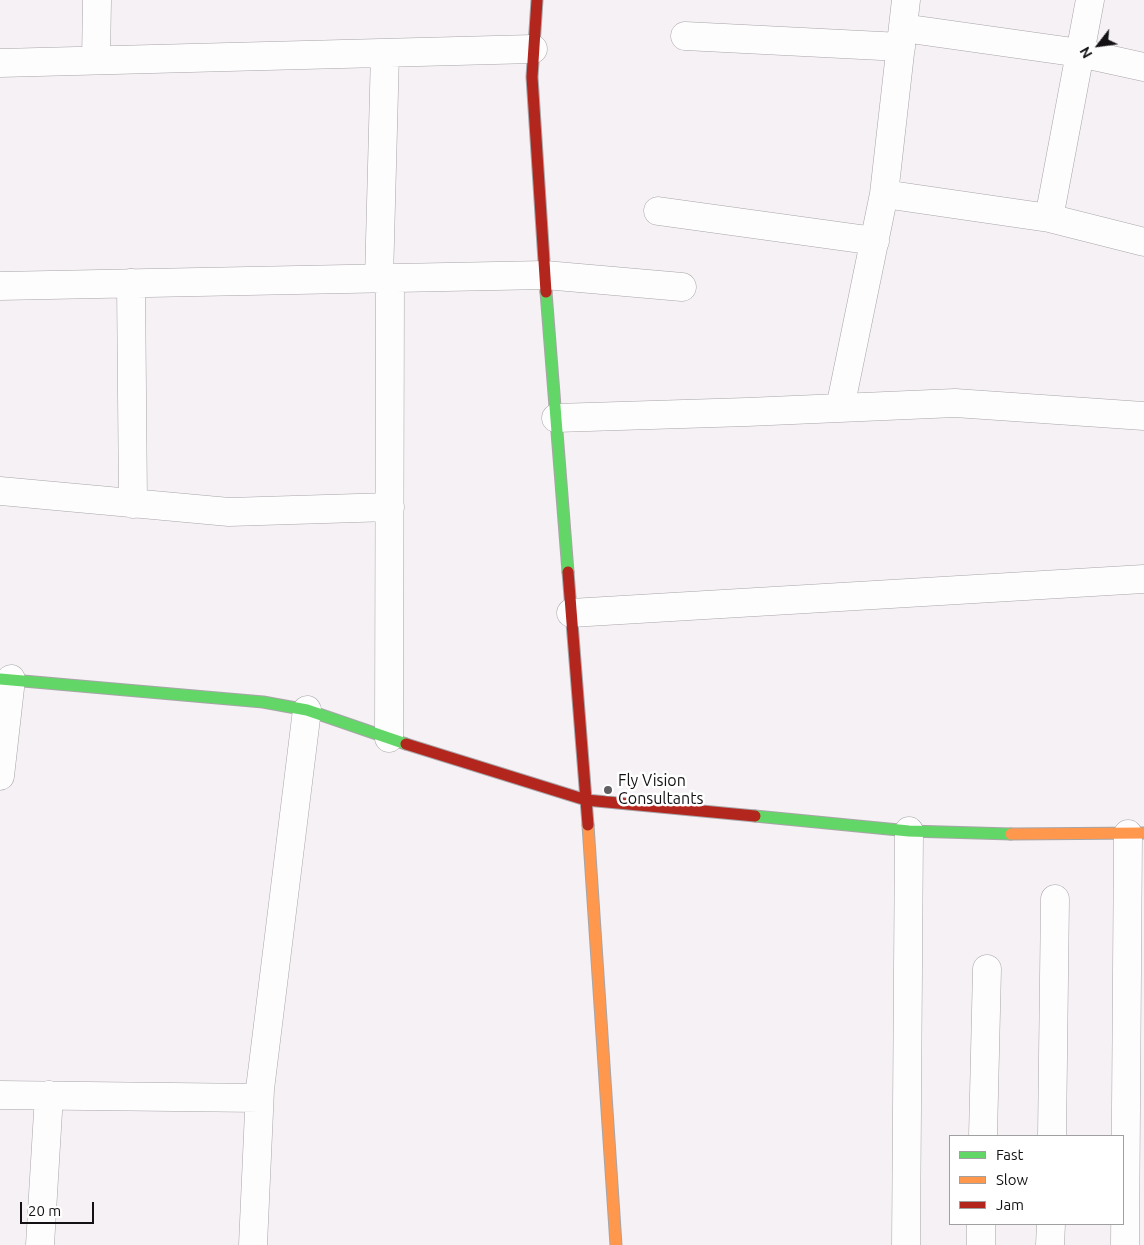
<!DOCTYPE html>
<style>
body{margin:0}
#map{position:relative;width:1144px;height:1245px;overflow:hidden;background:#f5f1f5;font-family:Ubuntu,sans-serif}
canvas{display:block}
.legend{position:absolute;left:949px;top:1135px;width:175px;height:90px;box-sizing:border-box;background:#fff;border:1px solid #a1a0a1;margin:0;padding:6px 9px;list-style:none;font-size:15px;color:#131114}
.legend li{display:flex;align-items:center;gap:10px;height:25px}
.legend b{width:25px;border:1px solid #a1a0a1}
.north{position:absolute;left:1074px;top:20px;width:50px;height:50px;-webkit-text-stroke:4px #fff;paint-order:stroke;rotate:240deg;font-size:14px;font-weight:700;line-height:20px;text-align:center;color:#131114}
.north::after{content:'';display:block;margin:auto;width:18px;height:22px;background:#131114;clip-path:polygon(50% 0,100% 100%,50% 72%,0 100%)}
.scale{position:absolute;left:20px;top:1202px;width:74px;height:22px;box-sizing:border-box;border:2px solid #131114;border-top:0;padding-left:6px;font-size:15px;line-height:18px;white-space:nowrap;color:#131114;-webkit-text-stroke:4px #fff;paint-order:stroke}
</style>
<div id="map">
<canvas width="1144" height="1245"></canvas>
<ul class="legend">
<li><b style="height:6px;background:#63d668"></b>Fast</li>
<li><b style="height:6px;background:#ff974d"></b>Slow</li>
<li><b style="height:6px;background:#b3261e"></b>Jam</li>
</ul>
<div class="north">N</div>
<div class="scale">20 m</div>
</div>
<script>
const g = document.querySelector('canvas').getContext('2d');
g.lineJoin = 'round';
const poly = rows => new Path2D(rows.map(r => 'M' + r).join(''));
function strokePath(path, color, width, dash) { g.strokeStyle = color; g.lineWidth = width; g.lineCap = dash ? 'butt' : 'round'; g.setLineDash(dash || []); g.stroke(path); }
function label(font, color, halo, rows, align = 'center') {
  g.font = font + ' Ubuntu,sans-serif'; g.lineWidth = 5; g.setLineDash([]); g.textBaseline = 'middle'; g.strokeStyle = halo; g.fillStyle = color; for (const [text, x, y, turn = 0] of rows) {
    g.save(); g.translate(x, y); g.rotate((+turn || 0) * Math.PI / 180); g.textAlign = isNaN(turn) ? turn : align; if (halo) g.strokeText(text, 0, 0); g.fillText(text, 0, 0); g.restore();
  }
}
const street = poly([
 [903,28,1080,53,1144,67],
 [685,36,901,47],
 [96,60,97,0],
 [0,63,533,49],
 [884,194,1049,218,1144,242],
 [658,211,875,241],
 [1049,218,1090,0],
 [379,279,385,53],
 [131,283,133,504],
 [0,286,545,275,682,287],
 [840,408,884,194,906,0],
 [556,418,747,412,955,403,1144,416],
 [0,491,229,512,390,507],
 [571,613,1144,579],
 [389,738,390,278],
 [0,776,11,679],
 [0,1095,259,1098],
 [983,1136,987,969],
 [1052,1136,1055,899],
 [40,1245,49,1095],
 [253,1245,260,1089,307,710],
 [906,1245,909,831],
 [981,1245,981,1224],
 [1050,1245,1051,1224],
 [1125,1245,1128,834]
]);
const fast = poly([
 [546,292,568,572],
 [0,679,263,702,307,710,406,744],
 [755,816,909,831,1011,834]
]);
const slow = poly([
 [588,825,616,1245],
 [1011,834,1144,833]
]);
const jam = poly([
 [537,0,532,77,546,292],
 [568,572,588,825],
 [406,744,586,800,755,816]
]);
strokePath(street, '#a8a5a8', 29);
strokePath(fast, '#a8a5a8', 13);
strokePath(slow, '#a8a5a8', 13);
strokePath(jam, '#a8a5a8', 13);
strokePath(street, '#fefdfe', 28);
strokePath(fast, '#63d668', 11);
strokePath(slow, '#ff974d', 11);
strokePath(jam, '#b3261e', 11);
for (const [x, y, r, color] of [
 [608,790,5,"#625f63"]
]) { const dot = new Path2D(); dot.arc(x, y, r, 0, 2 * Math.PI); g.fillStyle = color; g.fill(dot); strokePath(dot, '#fff', 2); }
label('16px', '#131114', '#fff', [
 ["Fly Vision",618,781],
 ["Consultants",618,799]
], 'left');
</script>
